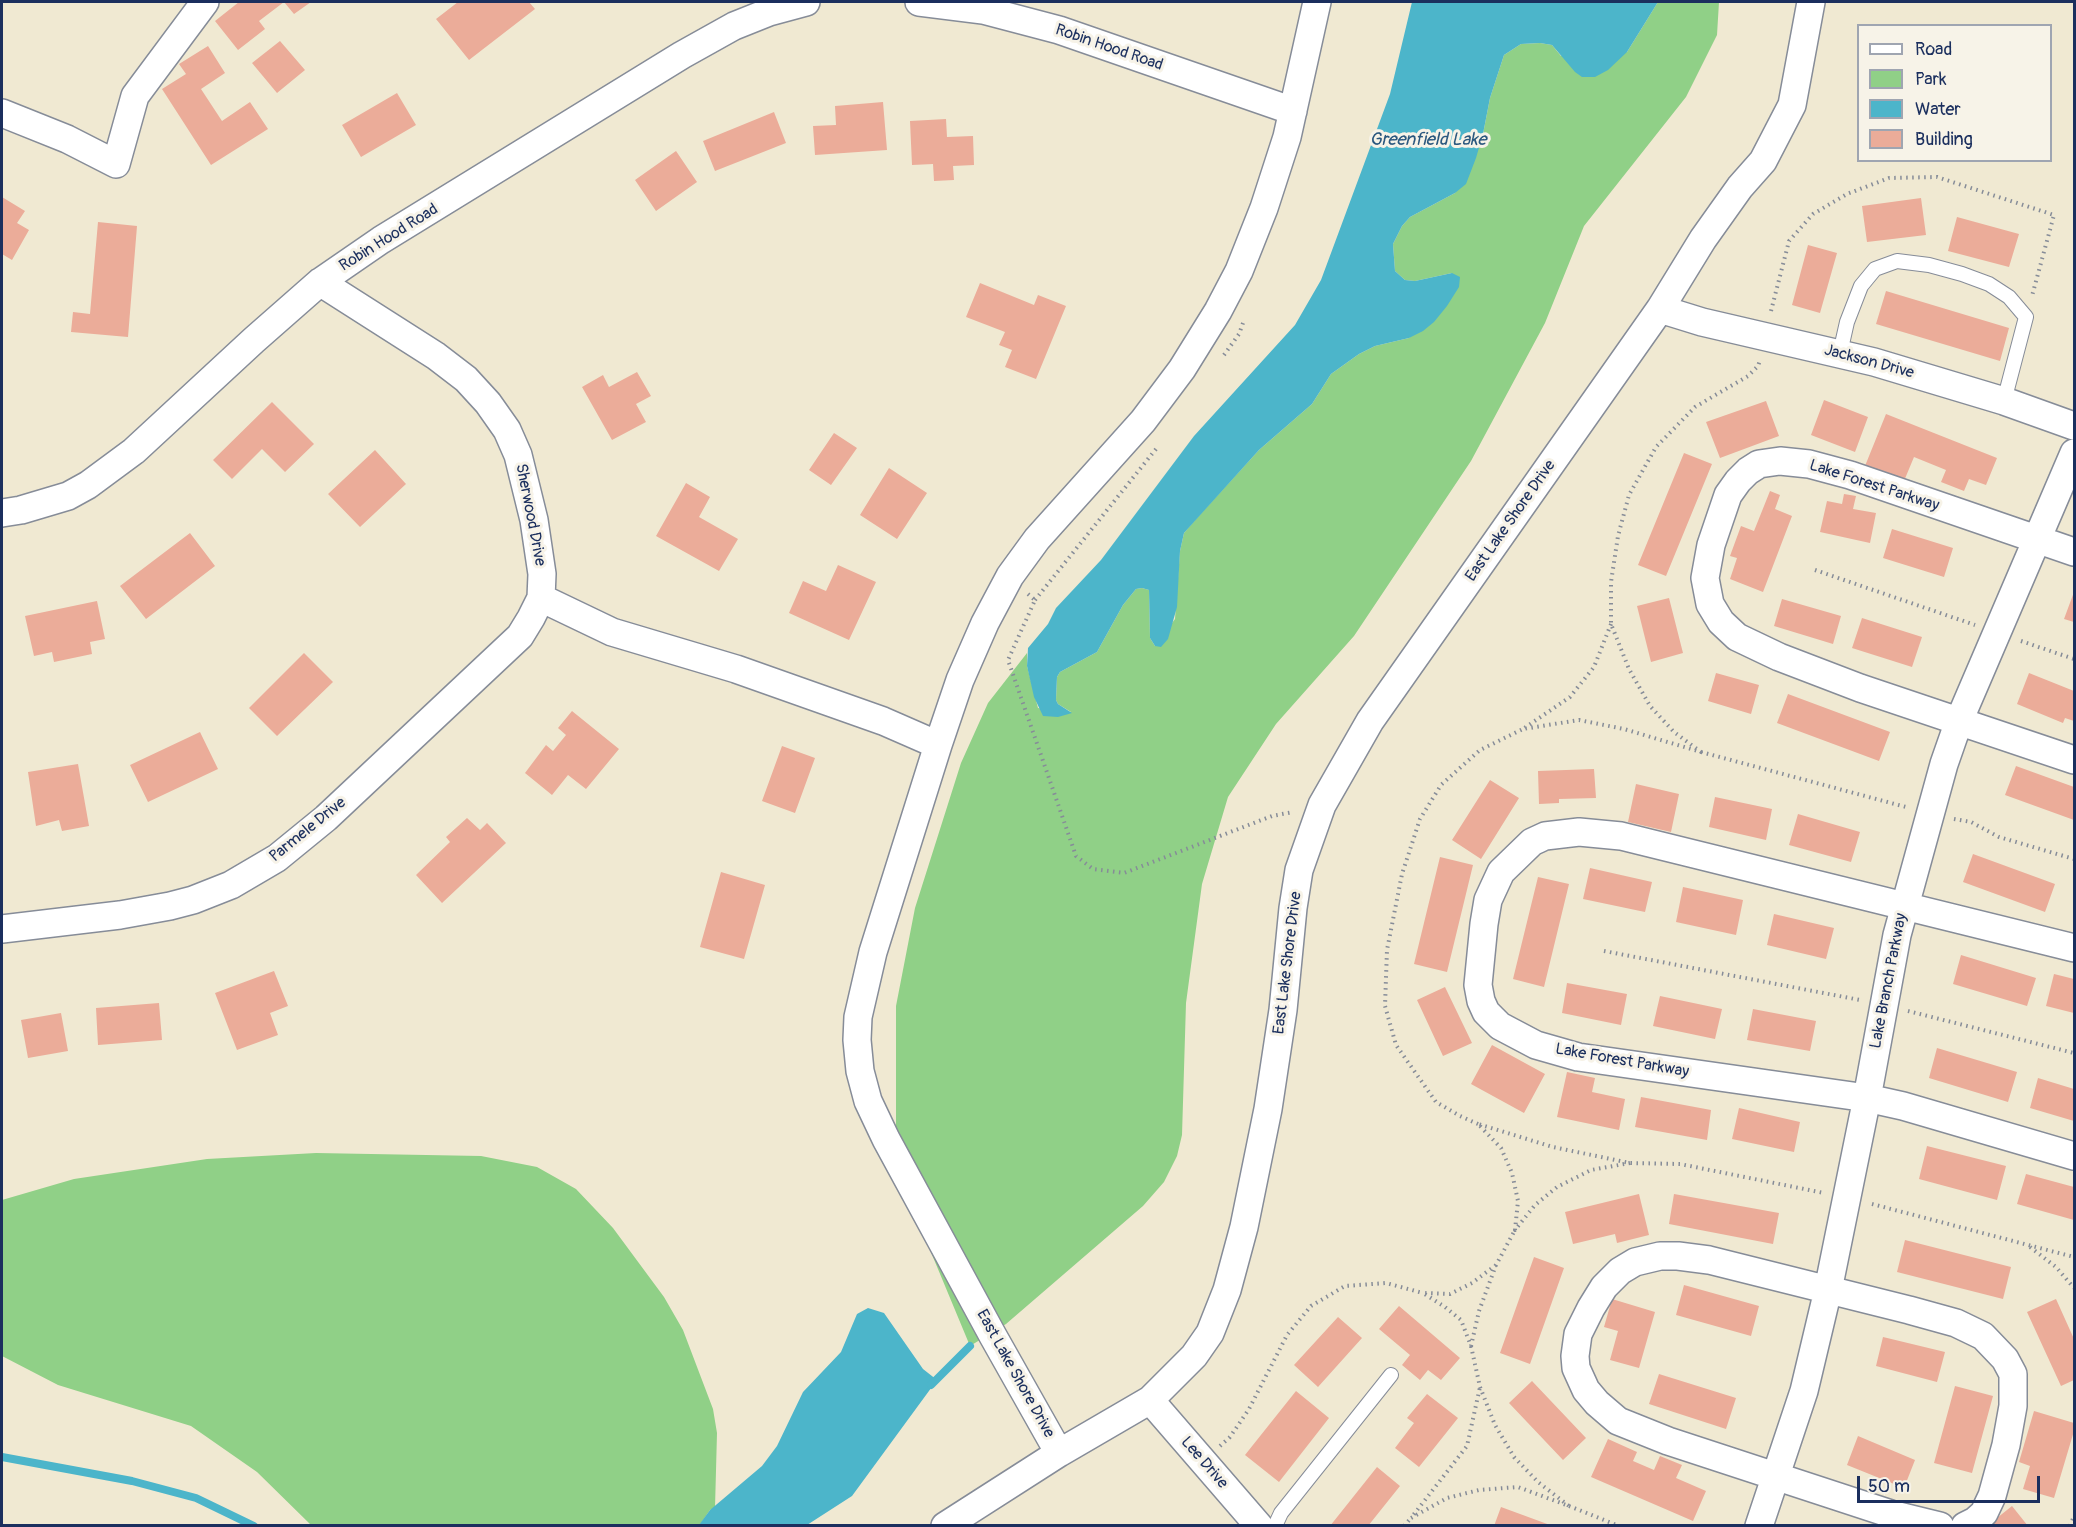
<!DOCTYPE html>
<style>
body{margin:0}
#map{position:relative;width:2076px;height:1527px;overflow:hidden;background:#f0e9d2;font-family:Pangolin,sans-serif}
canvas{display:block}
.frame{position:absolute;inset:0;border:3px solid #1b2f5e;pointer-events:none}
.legend{position:absolute;left:1857px;top:24px;width:195px;height:138px;box-sizing:border-box;background:#f7f3e8;border:2px solid #9fa5b1;margin:0;padding:8px 10px;list-style:none;font-size:18px;color:#1b2f5e}
.legend li{display:flex;align-items:center;gap:12px;height:30px}
.legend b{width:30px;border:2px solid #9fa5b1}
.scale{position:absolute;left:1857px;top:1476px;width:183px;height:27px;box-sizing:border-box;border:3px solid #1b2f5e;border-top:0;padding-left:8px;font-size:18px;line-height:21px;white-space:nowrap;color:#1b2f5e;-webkit-text-stroke:4px #f7f3e8;paint-order:stroke}
</style>
<div id="map">
<canvas width="2076" height="1527"></canvas>
<div class="frame"></div>
<ul class="legend">
<li><b style="height:8px;background:#fff"></b>Road</li>
<li><b style="height:16px;background:#90d087"></b>Park</li>
<li><b style="height:16px;background:#4cb5ca"></b>Water</li>
<li><b style="height:16px;background:#ebac99"></b>Building</li>
</ul>
<div class="scale">50 m</div>
</div>
<script>
const g = document.querySelector('canvas').getContext('2d');
g.lineJoin = 'round';
function fillPath(path, color) { g.fillStyle = color; g.fill(path, 'evenodd'); }
const poly = rows => new Path2D(rows.map(r => 'M' + r).join(''));
function strokePath(path, color, width, dash) { g.strokeStyle = color; g.lineWidth = width; g.lineCap = dash ? 'butt' : 'round'; g.setLineDash(dash || []); g.stroke(path); }
function label(font, color, halo, rows, align = 'center') {
  g.font = font + ' Pangolin,sans-serif'; g.lineWidth = 6; g.setLineDash([]); g.textBaseline = 'middle'; g.strokeStyle = halo; g.fillStyle = color; for (const [text, x, y, turn = 0] of rows) {
    g.save(); g.translate(x, y); g.rotate((+turn || 0) * Math.PI / 180); g.textAlign = isNaN(turn) ? turn : align; if (halo) g.strokeText(text, 0, 0); g.fillText(text, 0, 0); g.restore();
  }
}
fillPath(poly([
 [1658,2,1719,2,1717,35,1686,97,1584,226,1545,323,1471,461,1354,636,1276,724,1228,797,1202,884,1186,1003,1182,1135,1177,1156,1164,1182,1143,1206,1006,1324,970,1346,918,1221,904,1175,896,1128,896,1006,915,908,961,763,988,703,1027,653,1027,666,1038,708,1071,712,1058,704,1056,700,1057,677,1060,672,1097,652,1123,605,1136,589,1142,588,1149,590,1150,638,1155,646,1175,619,1180,551,1184,533,1196,519,1259,450,1312,404,1331,374,1359,354,1375,346,1409,338,1452,273,1415,281,1405,280,1395,271,1393,244,1402,226,1410,217,1455,193,1483,134,1490,98,1504,55,1521,44,1540,43,1552,45,1561,56,1627,52],
 [316,1153,481,1156,537,1167,576,1189,613,1228,664,1297,683,1330,713,1409,717,1433,715,1508,710,1510,699,1526,311,1525,257,1472,191,1426,58,1385,2,1356,2,1200,74,1179,207,1159]
]), '#90d087');
fillPath(poly([
 [1412,2,1658,2,1627,52,1608,70,1595,77,1582,77,1575,72,1552,45,1540,43,1521,44,1504,55,1490,98,1483,134,1476,158,1466,184,1455,193,1410,217,1402,226,1393,244,1395,271,1405,280,1415,281,1452,273,1460,277,1459,287,1447,306,1434,322,1423,331,1409,338,1375,346,1359,354,1331,374,1312,404,1259,450,1184,533,1180,551,1177,607,1168,639,1161,647,1155,646,1150,638,1149,590,1142,588,1136,589,1123,605,1097,652,1060,672,1057,677,1056,700,1058,704,1072,713,1058,717,1043,716,1034,697,1027,666,1028,648,1048,624,1056,608,1101,560,1194,436,1295,325,1321,280,1390,94],
 [868,1308,884,1313,923,1369,937,1380,852,1496,807,1525,699,1525,710,1510,762,1466,777,1446,803,1392,841,1352,857,1314]
]), '#4cb5ca');
strokePath(poly([
 [931,1385,970,1346],
 [2,1457,132,1481,196,1498,254,1526]
]), '#4cb5ca', 8);
fillPath(poly([
 [239,2,311,2,294,14,284,2,259,21,265,29,238,50,215,21],
 [458,2,529,2,535,9,469,60,436,19],
 [280,41,305,70,277,93,252,63],
 [208,46,225,73,201,89,222,121,250,102,268,129,211,165,162,89,186,74,179,64],
 [397,93,416,125,361,157,342,125],
 [883,102,887,150,815,155,813,126,836,125,835,106],
 [774,112,786,143,715,171,703,141],
 [946,119,947,137,973,136,974,165,953,166,954,180,934,181,933,164,912,165,910,121],
 [676,151,697,182,656,211,635,180],
 [2,197,25,211,17,223,29,230,12,260,2,254],
 [1921,198,1926,235,1867,242,1862,206],
 [1957,217,2019,234,2009,267,1948,251],
 [98,222,137,226,128,337,71,332,73,312,90,314],
 [1808,245,1837,253,1820,313,1792,305],
 [980,283,1034,305,1038,295,1066,306,1036,379,1005,367,1012,350,999,345,1005,332,966,317],
 [1886,291,2009,328,2000,361,1876,324],
 [637,372,651,396,636,404,646,422,612,440,582,387,603,375,609,387],
 [1824,400,1868,417,1855,452,1811,435],
 [1766,401,1779,436,1720,458,1706,422],
 [272,402,314,444,285,472,262,449,232,479,213,460],
 [1886,414,1997,458,1986,485,1969,479,1964,491,1941,482,1946,470,1914,457,1904,481,1865,466],
 [834,433,857,448,831,485,809,470],
 [375,450,406,484,360,527,328,494],
 [1684,453,1712,464,1666,576,1638,565],
 [889,468,927,493,897,539,860,515],
 [686,483,710,497,699,517,738,539,719,571,656,536],
 [1770,491,1780,495,1775,509,1792,516,1763,592,1730,579,1737,558,1730,556,1741,526,1754,531],
 [1844,494,1856,496,1853,509,1876,513,1870,543,1820,532,1827,501,1842,504],
 [1892,529,1953,548,1944,577,1883,558],
 [190,533,215,566,146,619,120,586],
 [838,565,876,582,849,640,789,613,803,581,826,591],
 [2074,592,2074,622,2064,619],
 [1669,598,1683,653,1651,662,1637,606],
 [1782,599,1841,616,1833,644,1774,626],
 [97,601,105,639,90,642,92,654,54,662,52,652,34,656,25,616],
 [1862,618,1922,637,1912,667,1852,648],
 [304,653,333,682,277,736,249,708],
 [1716,673,1759,685,1751,714,1708,701],
 [2029,673,2074,691,2074,721,2065,718,2063,723,2017,704],
 [1788,694,1890,732,1879,761,1777,723],
 [572,711,619,749,586,789,568,775,552,795,525,773,546,745,553,751,566,735,558,728],
 [200,732,218,769,148,802,130,765],
 [782,746,815,758,795,813,762,801],
 [78,764,89,826,62,831,59,820,36,826,28,772],
 [2016,766,2074,787,2074,820,2005,795],
 [1594,769,1596,798,1559,799,1559,803,1539,804,1538,771],
 [1490,780,1519,798,1481,859,1452,840],
 [1636,784,1679,794,1671,832,1628,822],
 [1715,797,1772,809,1766,840,1709,827],
 [1798,814,1860,832,1851,862,1789,845],
 [467,818,480,830,487,823,506,843,442,903,416,875,450,842,446,837],
 [1973,854,2055,884,2045,912,1963,882],
 [1440,857,1473,865,1447,972,1414,964],
 [1590,868,1652,882,1645,912,1583,899],
 [721,872,765,885,744,959,700,947],
 [1538,877,1569,884,1544,987,1513,979],
 [1683,887,1743,900,1736,935,1676,922],
 [1774,914,1834,928,1826,959,1767,945],
 [1961,955,2036,978,2027,1006,1953,984],
 [274,971,288,1006,270,1013,278,1035,237,1050,215,993],
 [2054,974,2074,979,2074,1013,2046,1006],
 [1567,983,1627,994,1621,1025,1562,1013],
 [1445,987,1472,1043,1443,1056,1417,1000],
 [1660,996,1722,1009,1715,1039,1653,1026],
 [159,1003,162,1040,98,1045,96,1008],
 [1753,1009,1816,1021,1810,1051,1747,1040],
 [61,1013,68,1051,28,1058,21,1020],
 [1492,1045,1545,1074,1524,1113,1471,1084],
 [1937,1048,2017,1072,2008,1102,1929,1078],
 [1567,1072,1595,1078,1592,1092,1625,1099,1619,1130,1557,1117],
 [2038,1078,2074,1089,2074,1121,2030,1108],
 [1641,1097,1711,1110,1707,1140,1635,1127],
 [1739,1108,1800,1122,1794,1152,1732,1139],
 [1927,1146,2006,1166,1997,1200,1919,1179],
 [2026,1174,2074,1187,2074,1220,2017,1204],
 [1639,1194,1649,1235,1617,1243,1615,1234,1573,1244,1565,1212],
 [1674,1194,1779,1213,1773,1244,1669,1224],
 [1905,1240,2011,1267,2003,1299,1897,1272],
 [1534,1257,1564,1268,1530,1364,1500,1353],
 [1684,1285,1759,1306,1751,1336,1676,1315],
 [1612,1299,1655,1312,1639,1368,1610,1360,1618,1331,1604,1327],
 [2056,1299,2074,1339,2074,1380,2061,1386,2027,1312],
 [1399,1306,1460,1358,1441,1380,1428,1370,1420,1380,1402,1365,1410,1355,1379,1329],
 [1338,1317,1362,1338,1318,1387,1294,1365],
 [1883,1337,1945,1352,1937,1382,1876,1366],
 [1659,1374,1736,1398,1726,1429,1649,1404],
 [1532,1381,1586,1438,1563,1460,1509,1403],
 [1955,1386,1993,1396,1972,1473,1934,1463],
 [1296,1391,1329,1418,1279,1482,1245,1455],
 [1427,1394,1458,1418,1419,1467,1395,1448,1414,1423,1407,1418],
 [2034,1411,2074,1423,2074,1431,2054,1498,2023,1489,2030,1466,2019,1462],
 [1858,1436,1915,1460,1904,1488,1847,1465],
 [1608,1439,1637,1452,1633,1461,1654,1470,1660,1456,1682,1465,1676,1478,1706,1491,1693,1521,1591,1477],
 [1377,1467,1400,1486,1368,1526,1330,1526],
 [2012,1506,2028,1526,1987,1526],
 [1501,1507,1550,1525,1550,1526,1494,1526]
]), '#ebac99');
const lane = poly([
 [1840,353,1847,322,1861,286,1875,269,1897,261,1929,265,1962,274,1989,284,2009,297,2026,317,2004,401],
 [1275,1526,1281,1513,1391,1375]
]);
const street = poly([
 [919,2,983,10,1059,30,1293,111],
 [2,113,67,139,116,164,135,96,205,2],
 [1660,309,1702,322,1874,362,2004,401,2074,426],
 [2,513,21,510,68,496,88,485,134,451,254,340,320,282,381,240,682,55,734,26,769,12,806,2],
 [2074,552,1850,475,1809,464,1780,461,1759,464,1748,471,1738,481,1728,495,1711,545,1705,578,1710,604,1721,622,1737,637,1779,657,1860,688,2074,760],
 [541,598,612,632,736,669,883,721,938,745],
 [2,929,120,915,170,906,193,900,231,885,277,858,326,818,520,636,531,618,541,598,542,574,534,520,518,455,507,430,488,403,466,379,436,356,320,282],
 [2074,948,1621,836,1579,832,1545,836,1532,842,1501,872,1488,900,1484,924,1478,985,1481,1001,1486,1012,1500,1026,1536,1045,1578,1057,1867,1098,1903,1106,2074,1156],
 [1150,1400,1259,1526],
 [1059,1453,993,1336,886,1139,868,1101,860,1071,857,1040,858,1017,873,952,938,745,960,680,985,623,1010,576,1037,539,1143,421,1182,369,1218,311,1239,271,1264,208,1287,137,1317,2],
 [945,1526,1059,1453,1150,1400,1194,1356,1210,1333,1227,1290,1244,1227,1268,1109,1283,1010,1293,908,1299,870,1322,805,1370,721,1660,309,1703,239,1740,187,1763,161,1792,105,1811,2],
 [1759,1526,1804,1391,1828,1290,1867,1098,1897,935,1944,764,1959,721,2074,453],
 [1940,1526,1891,1514,1668,1441,1618,1421,1597,1403,1586,1390,1576,1368,1575,1356,1578,1334,1591,1308,1604,1287,1620,1271,1635,1262,1660,1256,1678,1256,1709,1260,1909,1310,1956,1323,1983,1336,2005,1359,2013,1374,2013,1406,2006,1445,1992,1496,1984,1513,1975,1521,1965,1526]
]);
strokePath(lane, '#868c98', 16);
strokePath(street, '#868c98', 30);
strokePath(poly([
 [1771,311,1789,241,1813,214,1847,194,1889,178,1937,177,2054,215,2032,296],
 [1224,355,1239,334,1243,323],
 [1815,570,1975,625],
 [1028,594,1035,600,1008,660,1076,856,1093,869,1124,873,1272,816,1293,812],
 [1035,600,1156,449],
 [1611,624,1594,667,1570,697,1523,729,1579,720,1624,729,1701,752,1674,732,1650,706,1629,669,1611,624,1611,582,1618,536,1629,495,1656,447,1695,407,1748,376,1758,366,1760,360],
 [2021,641,2074,659],
 [1701,752,1906,807],
 [1954,819,1971,822,1999,837,2074,859],
 [1604,951,1860,1000],
 [1908,1011,2074,1053],
 [1478,1124,1460,1116,1436,1102,1396,1045,1385,1006,1387,950,1402,874,1420,819,1441,785,1480,750,1523,729],
 [1630,1163,1591,1170,1557,1187,1535,1205,1515,1230,1518,1201,1512,1173,1501,1148,1478,1124,1553,1147,1630,1163,1680,1164,1824,1193],
 [1872,1204,2074,1257],
 [2030,1247,2056,1267,2074,1288],
 [1496,1265,1472,1283,1450,1294,1423,1293,1445,1307,1461,1320,1471,1346,1479,1311,1496,1265,1515,1230],
 [1471,1346,1480,1387,1495,1425,1514,1457,1538,1482,1569,1506,1518,1487,1479,1490,1447,1498,1411,1518,1467,1446,1480,1387],
 [1220,1446,1230,1437,1249,1409,1287,1335,1311,1306,1345,1286,1386,1283,1423,1293],
 [1569,1506,1619,1526],
 [1404,1526,1411,1518],
 [2070,1526,2074,1516]
]), '#868c98', 4, [1.5, 4.5]);
strokePath(lane, '#fff', 14);
strokePath(street, '#fff', 27);
label('16px', '#1b2f5e', '#f7f3e8', [
 ["Robin Hood Road",1109,48,19],
 ["Robin Hood Road",389,238,-32],
 ["Jackson Drive",1869,362,15],
 ["Lake Forest Parkway",1874,486,18],
 ["Sherwood Drive",530,515,79],
 ["East Lake Shore Drive",1511,521,-55],
 ["Parmele Drive",308,830,-39],
 ["East Lake Shore Drive",1288,963,-83],
 ["Lake Branch Parkway",1889,981,-79],
 ["Lake Forest Parkway",1622,1061,10],
 ["East Lake Shore Drive",1015,1374,61],
 ["Lee Drive",1204,1463,49]
]);
label('italic 18px', '#2a577e', '#f7f3e8', [
 ["Greenfield Lake",1428,140]
]);
</script>
